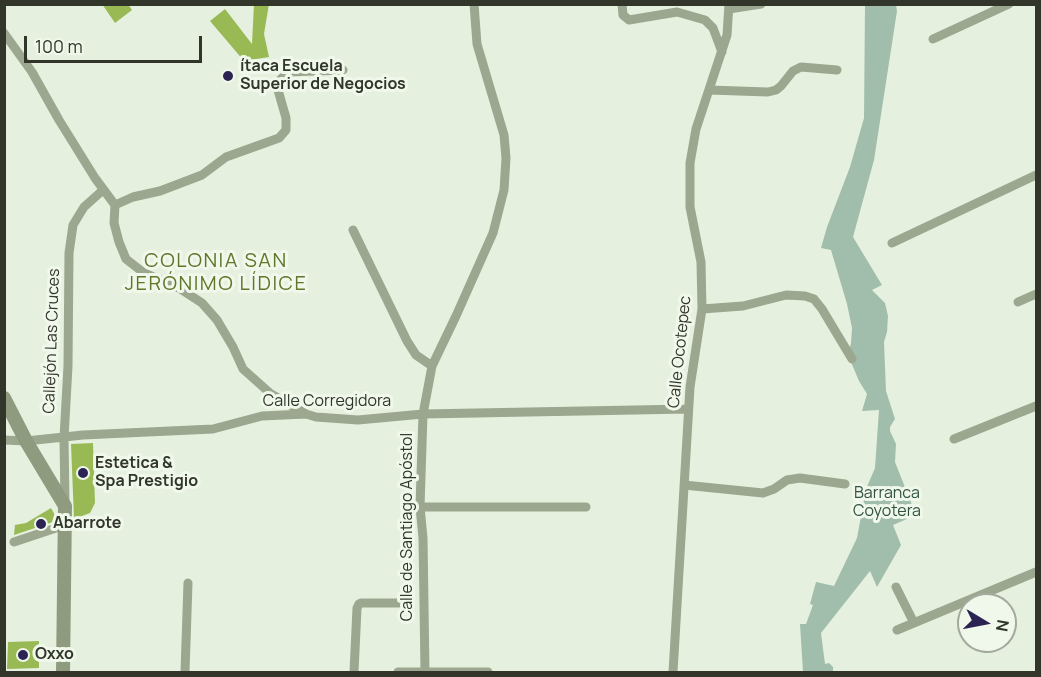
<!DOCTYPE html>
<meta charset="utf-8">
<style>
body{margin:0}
#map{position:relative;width:1041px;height:677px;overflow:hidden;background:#e6f0df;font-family:Manrope,sans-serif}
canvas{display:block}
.frame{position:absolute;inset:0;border:6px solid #32362a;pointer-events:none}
.north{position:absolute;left:957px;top:593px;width:60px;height:60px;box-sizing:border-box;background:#f0f8eb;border:2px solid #a4aa9e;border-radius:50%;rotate:100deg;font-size:16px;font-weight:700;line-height:24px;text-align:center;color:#32362a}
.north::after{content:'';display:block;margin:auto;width:21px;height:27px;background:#2b2453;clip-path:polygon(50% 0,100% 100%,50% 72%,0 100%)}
.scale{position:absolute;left:24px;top:36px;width:178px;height:27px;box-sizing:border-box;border:3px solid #32362a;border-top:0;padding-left:8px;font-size:18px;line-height:21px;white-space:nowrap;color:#32362a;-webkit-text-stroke:4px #f0f8eb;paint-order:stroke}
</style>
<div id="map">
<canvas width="1041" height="677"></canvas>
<div class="frame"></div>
<div class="north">N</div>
<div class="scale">100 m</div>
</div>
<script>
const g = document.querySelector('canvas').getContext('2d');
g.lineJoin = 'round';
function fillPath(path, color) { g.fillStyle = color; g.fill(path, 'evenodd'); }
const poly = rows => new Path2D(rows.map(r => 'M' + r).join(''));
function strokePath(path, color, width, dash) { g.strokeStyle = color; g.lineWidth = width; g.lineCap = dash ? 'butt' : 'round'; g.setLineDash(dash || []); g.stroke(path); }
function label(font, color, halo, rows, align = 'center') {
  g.font = font + ' Manrope,sans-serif'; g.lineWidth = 6; g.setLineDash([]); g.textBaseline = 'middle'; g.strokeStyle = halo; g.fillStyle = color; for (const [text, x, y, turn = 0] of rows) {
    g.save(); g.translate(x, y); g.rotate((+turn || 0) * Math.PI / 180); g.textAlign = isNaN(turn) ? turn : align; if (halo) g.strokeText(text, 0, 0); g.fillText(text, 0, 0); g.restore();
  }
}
fillPath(poly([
 [865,5,896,5,897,11,874,160,853,237,882,285,872,290,885,303,888,316,887,332,884,342,886,391,895,419,890,427,890,431,896,444,895,462,916,515,893,525,901,545,877,587,870,571,821,633,825,664,829,663,833,667,833,672,803,672,800,624,806,624,813,605,810,604,816,582,834,586,857,538,866,489,875,468,879,410,862,411,867,394,859,381,848,355,851,343,852,328,847,304,831,250,821,248,827,227,850,167,864,118]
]), '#a1bead');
fillPath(poly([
 [102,4,128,4,132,10,115,23],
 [254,4,269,4,264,34,269,57,244,61,210,21,225,9,252,44],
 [93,443,95,503,90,513,74,519,71,444],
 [51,508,56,517,56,521,14,535,15,525,26,523],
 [39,641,39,668,7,669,8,642]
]), '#99b955');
strokePath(poly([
 [622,4,623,15,629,20,677,12,705,20,713,28,722,52],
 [729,9,761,4],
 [4,33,32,72,59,120,95,178,115,205],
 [933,39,1009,4],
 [709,90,768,92,776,90,781,86,793,71,801,67,837,70],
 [115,205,133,197,160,191,202,175,226,157,279,138,286,130,286,118,278,90,280,80,288,72,343,70],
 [115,205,114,223,119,242,126,259,144,273,179,288,202,303,217,320,233,347,243,369,271,394,306,414],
 [353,230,407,341,416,355,432,366],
 [892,243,1036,175],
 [1018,302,1036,294],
 [702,309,743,306,786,295,805,296,814,299,822,309,852,359],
 [954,439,1036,406],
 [4,440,26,441,83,435,213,429,262,416,306,414,316,417,358,420,423,414,688,409],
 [684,485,763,493,774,489,787,480,800,478,845,484],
 [65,503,64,438,68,366,69,253,73,225,84,207,103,190],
 [420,507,586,507],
 [14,542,65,525],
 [896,587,914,623],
 [897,630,1036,572],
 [185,672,188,583],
 [354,672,357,608,359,604,361,603,399,603],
 [398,672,488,672],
 [425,672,423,538,420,507,423,414,432,366,456,316,493,233,504,190,506,158,504,135,477,44,474,4],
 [673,672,690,387,702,309,701,262,690,207,690,163,696,129,727,35,729,4]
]), '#9ba78f', 9);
strokePath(poly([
 [4,398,26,441,65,506,63,672]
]), '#8e9b7e', 14);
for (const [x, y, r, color] of [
 [228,76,6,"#2b2453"],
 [83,473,6,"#2b2453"],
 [41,524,6,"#2b2453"],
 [23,655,6,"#2b2453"]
]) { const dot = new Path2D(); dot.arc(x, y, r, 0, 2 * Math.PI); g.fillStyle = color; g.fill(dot); strokePath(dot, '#f0f8eb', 2); }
label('bold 16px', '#32362a', '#f0f8eb', [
 ["ítaca Escuela",240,67],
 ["Superior de Negocios",240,85],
 ["Estetica &",95,464],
 ["Spa Prestigio",95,482],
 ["Abarrote",53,524],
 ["Oxxo",35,655]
], 'left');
label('16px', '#32362a', '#f0f8eb', [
 ["Callejón Las Cruces",52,341,-88],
 ["Calle Ocotepec",680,352,-84],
 ["Calle Corregidora",327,402],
 ["Calle de Santiago Apóstol",408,527,-90]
]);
label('16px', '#31523f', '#f0f8eb', [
 ["Barranca",887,494],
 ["Coyotera",887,512]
]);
g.letterSpacing = '1.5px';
label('20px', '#5f772b', '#f0f8eb', [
 ["COLONIA SAN",216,261],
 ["JERÓNIMO LÍDICE",216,284]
]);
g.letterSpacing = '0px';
</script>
